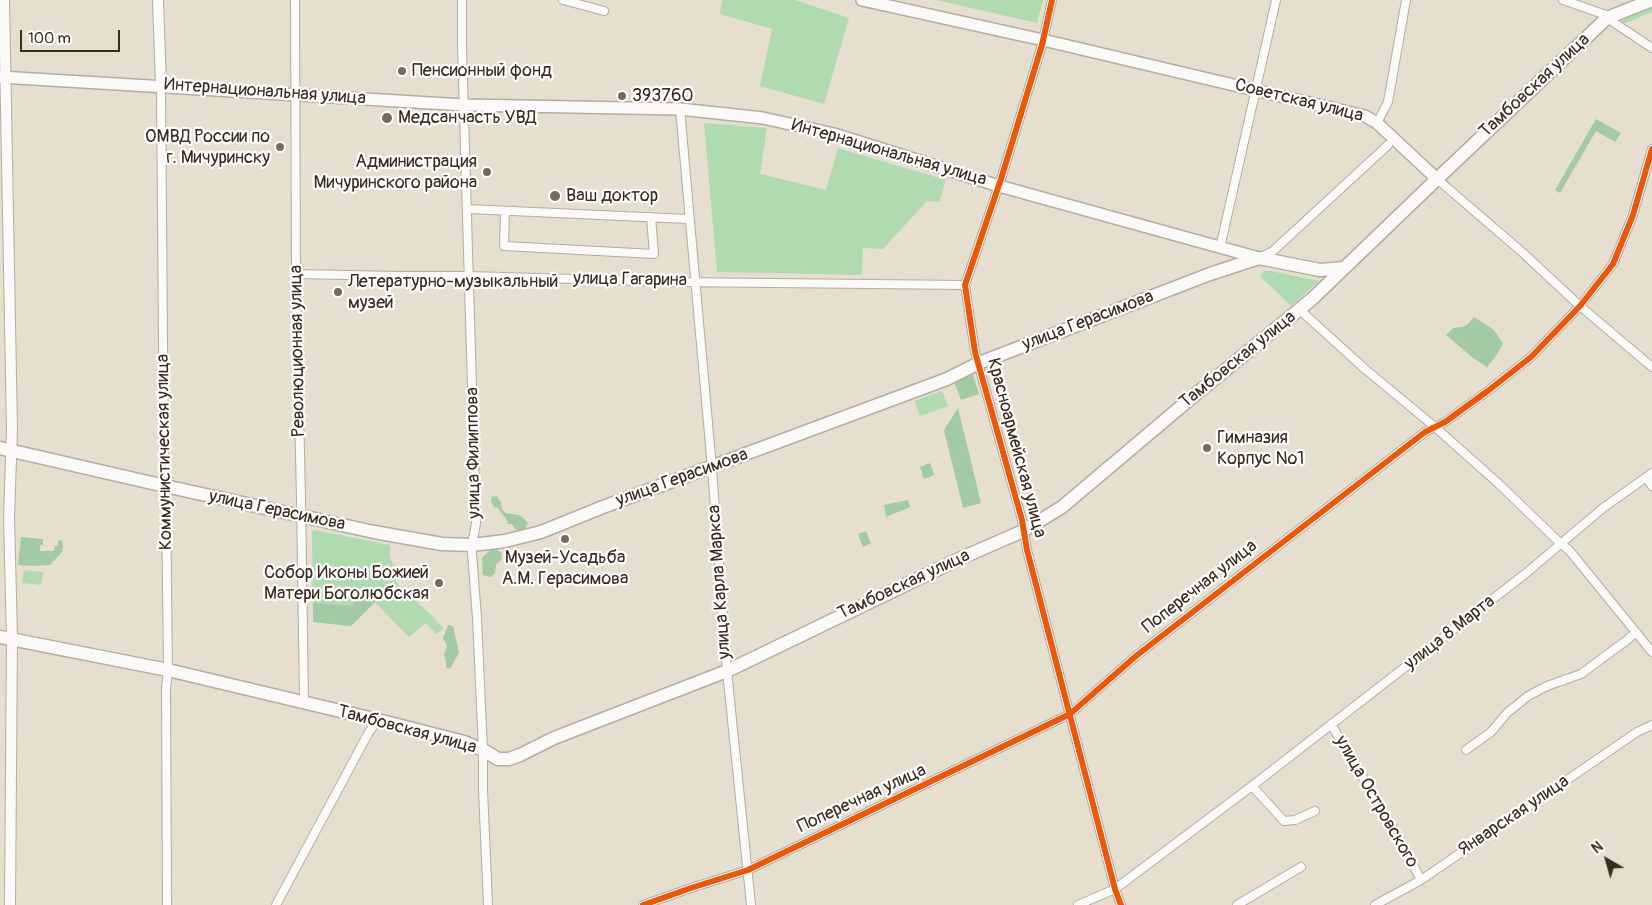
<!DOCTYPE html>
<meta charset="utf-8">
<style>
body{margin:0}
#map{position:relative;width:1652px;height:905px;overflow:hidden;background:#e6dfcf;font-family:Pangolin,sans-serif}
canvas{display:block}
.north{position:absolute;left:1582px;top:835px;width:50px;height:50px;-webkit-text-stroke:4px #fff;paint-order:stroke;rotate:322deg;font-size:14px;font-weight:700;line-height:20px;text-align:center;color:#3b2a1e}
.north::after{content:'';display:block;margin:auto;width:18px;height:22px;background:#3b2a1e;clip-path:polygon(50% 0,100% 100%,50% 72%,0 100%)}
.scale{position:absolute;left:20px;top:30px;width:100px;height:22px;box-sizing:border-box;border:2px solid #3b2a1e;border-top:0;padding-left:6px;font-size:15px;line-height:18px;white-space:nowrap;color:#3b2a1e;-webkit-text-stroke:4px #fff;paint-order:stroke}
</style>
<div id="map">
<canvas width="1652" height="905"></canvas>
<div class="north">N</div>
<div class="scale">100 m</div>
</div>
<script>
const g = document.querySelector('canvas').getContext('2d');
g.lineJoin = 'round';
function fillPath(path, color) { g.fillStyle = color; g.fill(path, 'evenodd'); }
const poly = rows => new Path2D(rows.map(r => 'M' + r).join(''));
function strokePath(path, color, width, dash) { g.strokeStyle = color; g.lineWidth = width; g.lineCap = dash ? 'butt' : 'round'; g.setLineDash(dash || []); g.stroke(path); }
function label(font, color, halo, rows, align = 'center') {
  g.font = font + ' Pangolin,sans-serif'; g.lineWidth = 4.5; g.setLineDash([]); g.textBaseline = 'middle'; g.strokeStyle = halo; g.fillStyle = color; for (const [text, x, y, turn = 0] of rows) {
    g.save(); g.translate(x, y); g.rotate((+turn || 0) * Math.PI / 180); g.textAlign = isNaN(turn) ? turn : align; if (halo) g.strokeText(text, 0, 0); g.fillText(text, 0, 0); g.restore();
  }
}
fillPath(poly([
 [722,0,795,0,849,18,824,104,760,86,772,29,720,14],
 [936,0,1043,0,1037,23],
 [1652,7,1652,12,1626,23,1621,23,1621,21,1633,15],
 [704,123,767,128,760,174,826,190,838,148,946,180,939,202,927,201,883,249,863,248,862,275,717,272],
 [1264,271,1271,271,1319,281,1291,306,1260,276],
 [942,391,948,406,920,416,914,401],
 [314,530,390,545,390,557,395,569,396,582,432,616,444,629,436,634,426,623,409,637,375,602,351,626,313,622,312,533],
 [24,570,43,572,41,585,22,583]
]), '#b0dbb1');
fillPath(poly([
 [1596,119,1621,133,1615,142,1596,131,1560,193,1555,190],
 [1474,317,1494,330,1503,344,1496,356,1487,367,1473,358,1446,335,1453,328,1462,327,1468,324],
 [973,375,979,394,961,400,954,381],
 [958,408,981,503,963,508,944,430],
 [930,463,934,475,924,479,920,467],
 [492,496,497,497,501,503,502,509,505,513,519,515,524,519,528,523,526,527,523,530,518,531,514,528,512,524,508,524,506,519,498,508,494,507,491,501],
 [908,500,910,507,886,517,884,505],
 [866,531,871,543,863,547,858,534],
 [21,537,43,539,43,545,40,545,40,551,54,551,55,546,58,546,58,541,62,540,63,547,62,552,50,565,33,566,18,565],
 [491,549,497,550,502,553,501,560,496,564,495,573,491,577,483,575,482,558],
 [369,588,380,597,351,626,313,622,313,603,352,606,359,594],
 [448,625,453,626,459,653,450,669,446,667,446,661,444,655,447,646,443,638]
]), '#a2caa4');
const minor = poly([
 [295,0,296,274,301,499,304,702],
 [462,0,462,46,476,523,472,545,472,554,477,618,483,750,483,790,488,905],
 [563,0,604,11],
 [1052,0,1042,45,1001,179,965,285,975,352,1022,520,1027,550,1115,889,1121,905],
 [1563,0,1609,16],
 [1607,18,1652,48],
 [161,86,164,471,166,501,168,670,166,689,167,905],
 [680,109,712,468,727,671,751,905],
 [1377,123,1388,102,1406,0],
 [1437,179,1522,252,1580,306,1652,367],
 [468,209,688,219],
 [505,211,504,246,654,254,651,217],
 [1220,248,1276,0],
 [1261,257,1273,251,1388,145],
 [296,274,399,276,469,276,677,282,965,285],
 [1300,310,1365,369,1435,427,1499,484,1560,543,1569,550,1652,652],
 [1646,477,1652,486],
 [1331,724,1400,840,1421,880],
 [1466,750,1491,732,1507,713,1528,696,1547,686,1581,674,1627,640,1636,632],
 [1252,786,1284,821,1295,820,1315,811],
 [276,905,369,732,378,720],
 [643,905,691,888,748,870,1070,714,1136,656,1425,432,1445,422,1489,390,1531,357,1580,306,1613,264,1633,215,1652,149],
 [1078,905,1115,889,1252,786,1525,574,1603,508,1652,473],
 [1237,905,1301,867],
 [1375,905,1421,880,1637,732,1652,725]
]);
const tertiary = poly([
 [4,0,12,429,9,518,12,638,10,905],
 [158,0,161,86]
]);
const secondary = poly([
 [862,0,1043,40,1365,116,1377,123,1437,179],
 [0,77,464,105,680,109,763,118,834,134,999,186,1259,258]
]);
const primary = poly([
 [0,448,165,486,374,532,442,544,472,545,505,541,541,532,603,507,947,379,979,363,1210,274,1259,258,1320,270,1344,268],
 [0,637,168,670,378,720,464,742,483,750,498,759,509,759,520,755,554,738,727,671,959,559,1023,531,1062,507,1190,399,1312,299,1437,179,1607,18,1652,0]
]);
strokePath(minor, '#b3ada2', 10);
strokePath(tertiary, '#b3ada2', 12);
strokePath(secondary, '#b3ada2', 14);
strokePath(primary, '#b3ada2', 15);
strokePath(minor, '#fbfaf8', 8);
strokePath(tertiary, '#fbfaf8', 10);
strokePath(secondary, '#fbfaf8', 11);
strokePath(primary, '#fbfaf8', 12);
strokePath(poly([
 [1052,0,1042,45,1001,179,965,285,975,352,1022,520,1027,550,1115,889,1121,905],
 [643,905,691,888,748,870,1070,714,1136,656,1425,432,1445,422,1489,390,1531,357,1580,306,1613,264,1633,215,1652,149]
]), '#e8590c', 6);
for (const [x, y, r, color] of [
 [402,71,5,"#77695c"],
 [622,96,5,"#77695c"],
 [387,118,6,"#77695c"],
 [280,147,5,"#77695c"],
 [487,172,5,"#77695c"],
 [555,196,6,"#77695c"],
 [338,292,5,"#77695c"],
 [1207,448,5,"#77695c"],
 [565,539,5,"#77695c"],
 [439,583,5,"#77695c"]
]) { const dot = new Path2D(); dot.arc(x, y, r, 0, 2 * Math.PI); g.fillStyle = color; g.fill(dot); strokePath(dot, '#fff', 2); }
label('18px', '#3b2a1e', '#fff', [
 ["Пенсионный фонд",412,71],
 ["393760",632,96],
 ["Медсанчасть УВД",398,118],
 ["ОМВД России по",270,137,"right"],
 ["г. Мичуринску",270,158,"right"],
 ["Администрация",477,162,"right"],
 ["Мичуринского района",477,183,"right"],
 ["Ваш доктор",566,196],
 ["Летературно-музыкальный",348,282],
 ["музей",348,303],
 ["Гимназия",1217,438],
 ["Корпус №1",1217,459],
 ["Музей-Усадьба",565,558,"center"],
 ["А.М. Герасимова",565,579,"center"],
 ["Собор Иконы Божией",429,573,"right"],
 ["Матери Боголюбская",429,594,"right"]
], 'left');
label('18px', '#3b2a1e', '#fff', [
 ["Тамбовская улица",1535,86,-43],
 ["Интернациональная улица",265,92,4],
 ["Советская улица",1299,101,14],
 ["Интернациональная улица",889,153,16],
 ["улица Гагарина",630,280,1],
 ["улица Герасимова",1088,321,-21],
 ["Революционная улица",298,351,-91],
 ["Тамбовская улица",1238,360,-39],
 ["Красноармейская улица",1016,448,75],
 ["Коммунистическая улица",165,452,-91],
 ["улица Филиппова",474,453,-91],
 ["улица Герасимова",682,478,-20],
 ["улица Герасимова",277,511,12],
 ["улица Карла Маркса",720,582,-94],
 ["Тамбовская улица",904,585,-25],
 ["Поперечная улица",1200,587,-38],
 ["улица 8 Марта",1450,633,-38],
 ["Тамбовская улица",407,730,15],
 ["Поперечная улица",862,799,-25],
 ["улица Островского",1376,802,60],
 ["Январская улица",1514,816,-34]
]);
</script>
